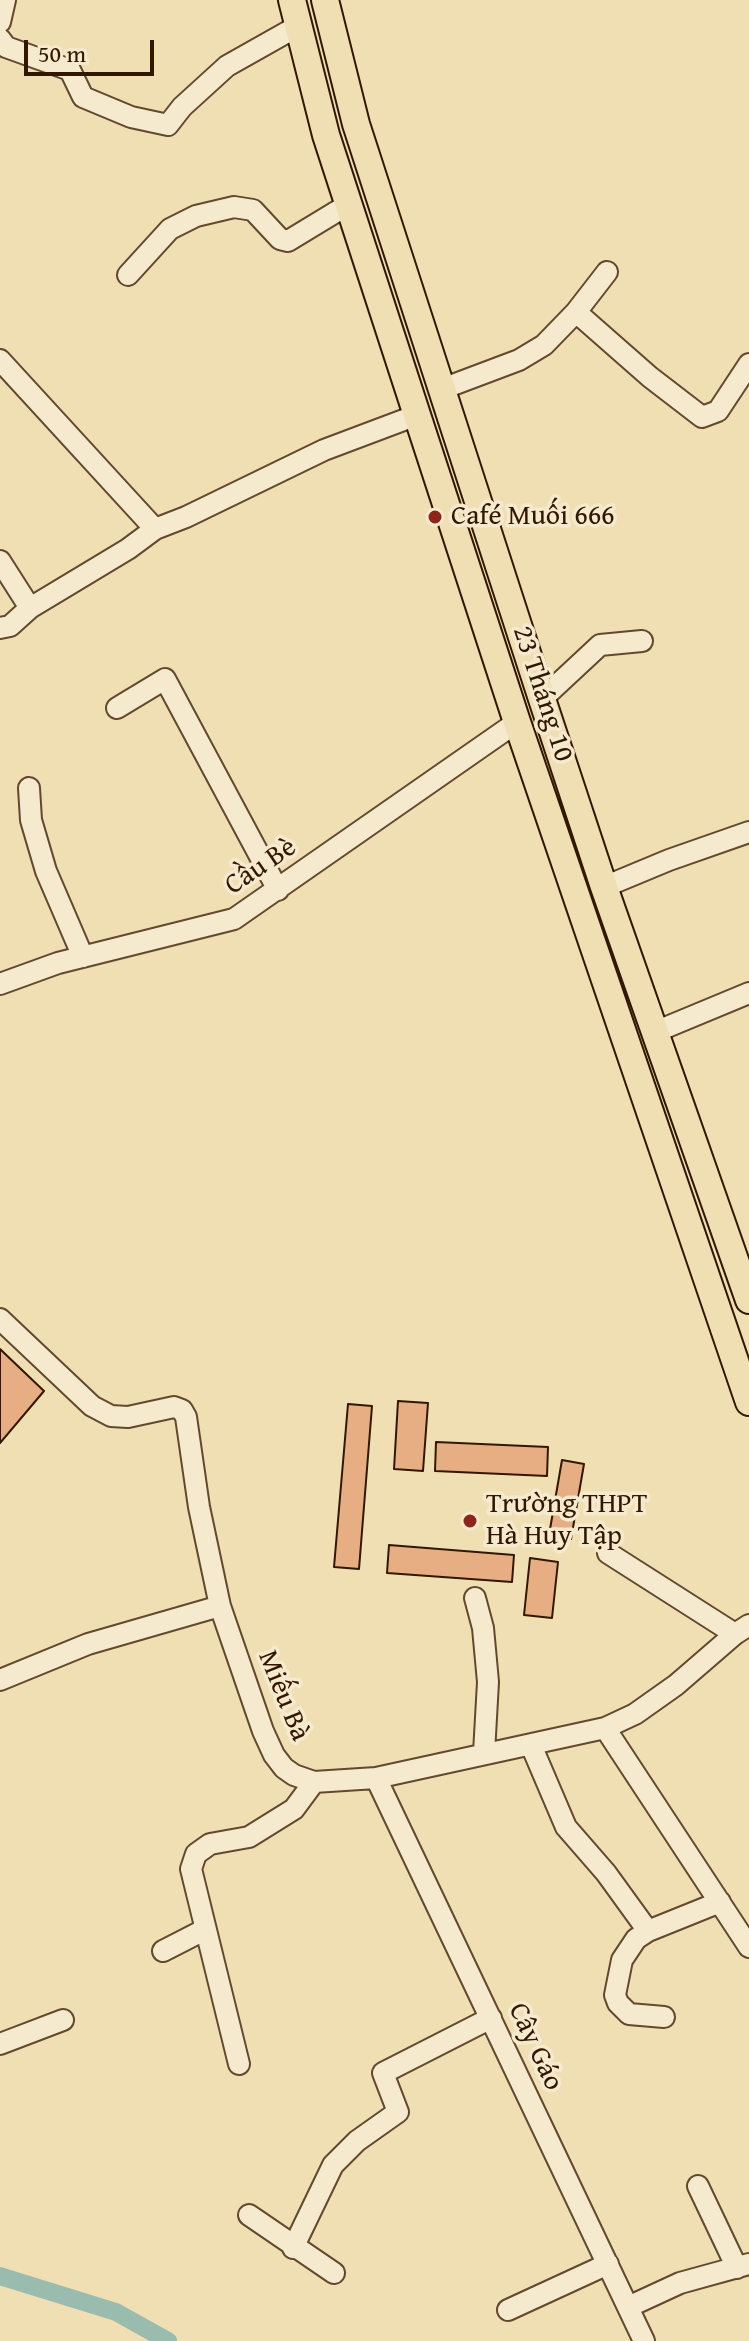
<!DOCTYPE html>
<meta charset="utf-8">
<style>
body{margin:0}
#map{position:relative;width:749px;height:2341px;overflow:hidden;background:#f0dfb3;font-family:"Gentium Book Plus",serif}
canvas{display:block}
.scale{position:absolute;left:24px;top:40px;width:130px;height:36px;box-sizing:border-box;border:4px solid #321700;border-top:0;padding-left:10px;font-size:24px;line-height:28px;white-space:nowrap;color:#321700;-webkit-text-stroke:6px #f5eace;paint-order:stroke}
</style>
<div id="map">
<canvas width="749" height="2341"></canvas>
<div class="scale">50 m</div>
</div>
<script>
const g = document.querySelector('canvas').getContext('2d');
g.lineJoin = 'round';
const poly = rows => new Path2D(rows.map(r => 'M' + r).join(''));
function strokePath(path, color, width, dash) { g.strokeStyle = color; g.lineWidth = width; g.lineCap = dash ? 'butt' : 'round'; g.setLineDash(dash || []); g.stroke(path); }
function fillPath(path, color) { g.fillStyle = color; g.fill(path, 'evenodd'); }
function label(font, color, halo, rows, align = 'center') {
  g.font = font + ' "Gentium Book Plus",serif'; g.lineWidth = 7; g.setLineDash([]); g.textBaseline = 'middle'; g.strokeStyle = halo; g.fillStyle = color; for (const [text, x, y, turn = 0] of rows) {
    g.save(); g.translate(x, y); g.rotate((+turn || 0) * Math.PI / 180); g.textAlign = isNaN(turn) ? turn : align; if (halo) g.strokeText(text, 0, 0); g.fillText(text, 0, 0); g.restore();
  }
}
strokePath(poly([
 [0,2276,116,2312,168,2341]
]), '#9abcaf', 18);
const building = poly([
 [0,1349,44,1391,0,1443,0,1349],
 [398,1401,428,1403,423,1471,394,1469,398,1401],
 [348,1404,372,1406,359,1569,334,1567,348,1404],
 [436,1442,548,1447,547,1476,435,1471,436,1442],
 [562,1460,584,1464,571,1539,549,1535,562,1460],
 [389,1545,514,1555,512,1582,387,1573,389,1545],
 [530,1558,558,1562,552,1618,524,1615,530,1558]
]);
fillPath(building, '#e7ad83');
strokePath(building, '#321700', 2);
const minor = poly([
 [0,22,5,0],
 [0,39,6,47,70,70,83,97,131,117,168,125,182,107,227,66,298,26],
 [128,275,170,229,196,216,234,207,253,210,280,239,288,241,349,204],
 [576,312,650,377,702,417,718,411,749,364],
 [0,360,155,529],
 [442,389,519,360,544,345,576,312,607,272],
 [0,561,30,608],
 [0,628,10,626,30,608,128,549,155,529,186,517,324,450,417,415],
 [542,699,600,645,642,641],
 [117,708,165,679,278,890],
 [29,788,31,820,46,871,83,957],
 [604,887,669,860,749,832],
 [0,984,58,963,234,919,517,722],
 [655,1032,749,993],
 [0,1319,92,1406,111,1416,128,1417,174,1407,182,1410,186,1417,199,1507,220,1606,263,1731,274,1755,284,1768,294,1775,314,1782,376,1778,605,1728,635,1714,676,1685,735,1634,749,1625],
 [608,1553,735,1634],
 [475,1598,483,1628,488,1682,484,1753],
 [0,1680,88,1644,220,1606],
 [605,1728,749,1947],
 [531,1745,566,1827,606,1873,648,1931,636,1939,622,1960,615,1995,618,2003,629,2014,664,2017],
 [376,1778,644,2341],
 [648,1931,720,1902],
 [163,1951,204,1930],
 [0,2044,63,2020],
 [239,2064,191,1869,196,1854,210,1844,249,1837,294,1809,314,1782],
 [698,2186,737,2268],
 [249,2215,334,2273],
 [293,2248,333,2165,357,2141,398,2112,383,2073,491,2018],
 [628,2307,680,2283,749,2264],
 [508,2310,608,2264]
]);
const major = poly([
 [292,0,326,135,417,415,517,722,749,1402],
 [325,0,356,124,542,699,604,887,749,1300]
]);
strokePath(minor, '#62492d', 24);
strokePath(major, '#321700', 30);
strokePath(minor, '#f5eace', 20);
strokePath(major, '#f0dfb3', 26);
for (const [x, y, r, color] of [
 [435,517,8,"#8f2418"],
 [470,1521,8,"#8f2418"]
]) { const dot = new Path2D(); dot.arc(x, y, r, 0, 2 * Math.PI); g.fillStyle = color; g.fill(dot); strokePath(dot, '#f5eace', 3); }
label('28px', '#321700', '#f5eace', [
 ["Café Muối 666",451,517],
 ["Trường THPT",486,1505],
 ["Hà Huy Tập",486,1537]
], 'left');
label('28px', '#321700', '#f5eace', [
 ["23 Tháng 10",542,694,72],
 ["Cầu Bè",261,867,-34],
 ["Miếu Bà",283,1696,68],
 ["Cây Gáo",535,2047,65]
]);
</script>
